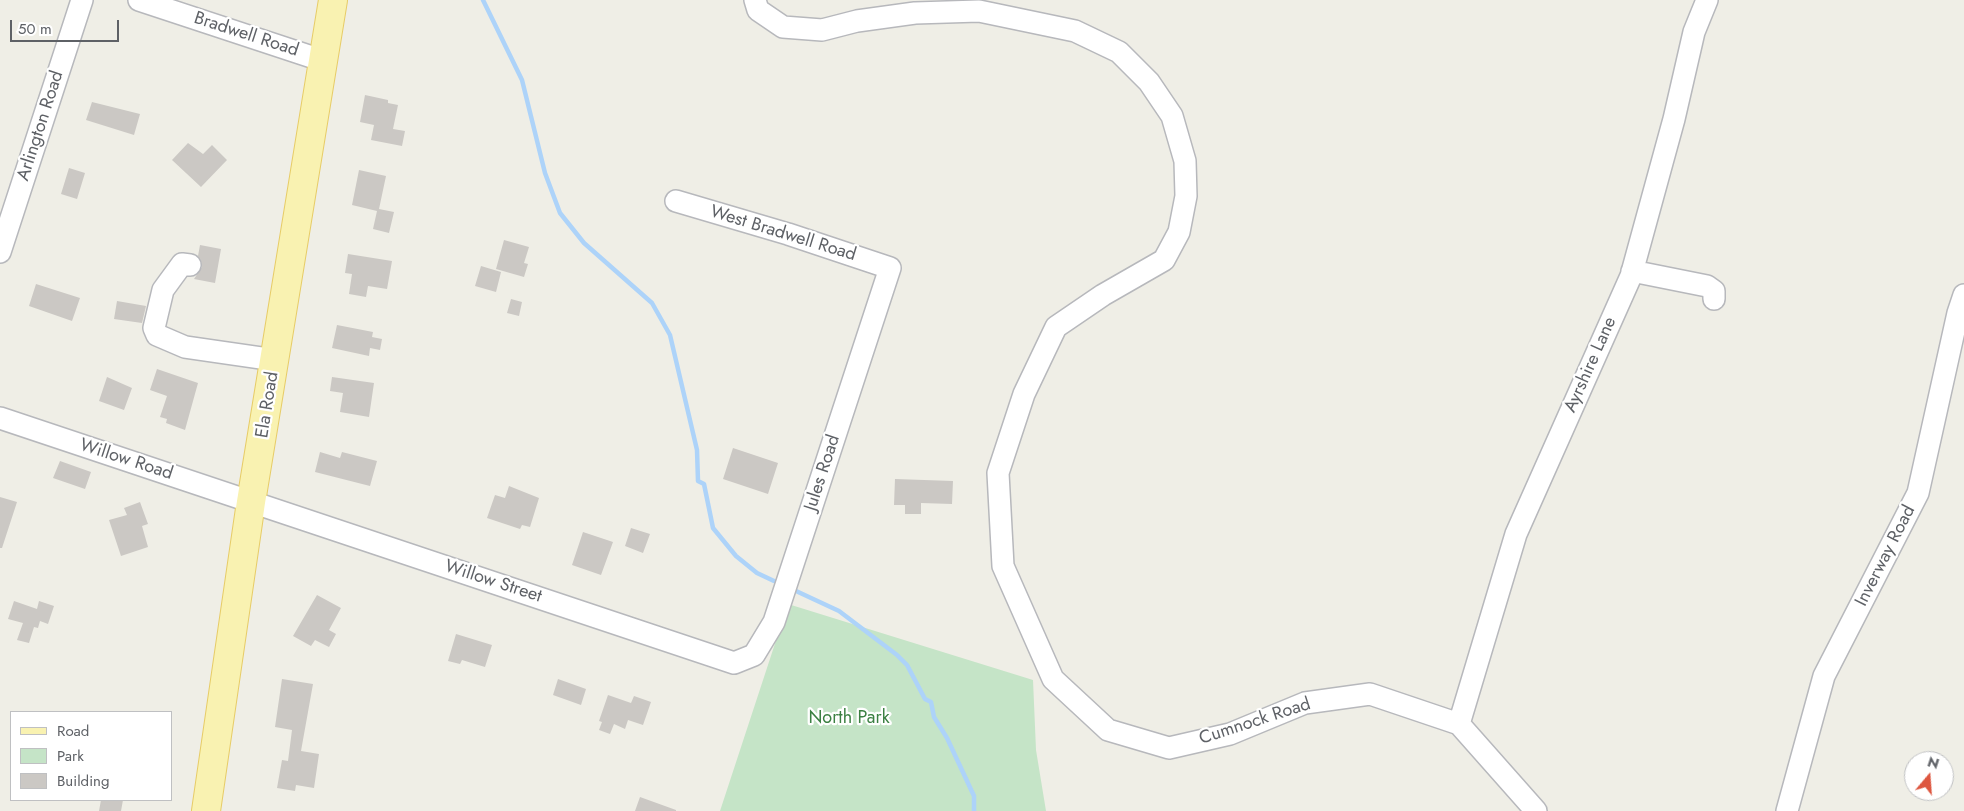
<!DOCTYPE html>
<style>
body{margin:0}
#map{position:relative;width:1964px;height:811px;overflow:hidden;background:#efeee6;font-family:Jost,sans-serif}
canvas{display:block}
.legend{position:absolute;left:10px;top:711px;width:162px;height:90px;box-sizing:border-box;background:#fff;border:1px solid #bfc0c2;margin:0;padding:6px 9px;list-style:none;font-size:15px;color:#5e6166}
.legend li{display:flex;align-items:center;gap:10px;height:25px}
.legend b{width:25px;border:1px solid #bfc0c2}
.north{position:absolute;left:1904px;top:751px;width:50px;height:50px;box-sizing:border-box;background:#fff;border:1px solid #bfc0c2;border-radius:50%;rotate:18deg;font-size:14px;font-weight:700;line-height:20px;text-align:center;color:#5e6166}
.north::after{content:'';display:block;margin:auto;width:18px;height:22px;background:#dd563f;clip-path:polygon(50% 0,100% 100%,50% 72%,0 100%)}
.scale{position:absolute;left:10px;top:20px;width:109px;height:22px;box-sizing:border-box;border:2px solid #5e6166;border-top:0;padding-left:6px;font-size:15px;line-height:18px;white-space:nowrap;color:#5e6166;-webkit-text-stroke:4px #fff;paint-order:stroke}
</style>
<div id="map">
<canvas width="1964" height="811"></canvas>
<ul class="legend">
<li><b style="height:6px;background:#f9f2b1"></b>Road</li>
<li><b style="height:14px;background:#c5e4c7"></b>Park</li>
<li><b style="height:14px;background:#cbc8c4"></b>Building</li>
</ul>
<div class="north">N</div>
<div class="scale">50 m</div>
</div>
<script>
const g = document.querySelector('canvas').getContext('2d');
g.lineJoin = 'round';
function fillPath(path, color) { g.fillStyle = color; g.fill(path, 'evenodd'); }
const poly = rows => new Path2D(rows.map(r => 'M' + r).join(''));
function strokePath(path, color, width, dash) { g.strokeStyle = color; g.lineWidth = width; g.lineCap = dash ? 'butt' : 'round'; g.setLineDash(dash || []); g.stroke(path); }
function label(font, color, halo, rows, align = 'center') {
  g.font = font + ' Jost,sans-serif'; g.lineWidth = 4.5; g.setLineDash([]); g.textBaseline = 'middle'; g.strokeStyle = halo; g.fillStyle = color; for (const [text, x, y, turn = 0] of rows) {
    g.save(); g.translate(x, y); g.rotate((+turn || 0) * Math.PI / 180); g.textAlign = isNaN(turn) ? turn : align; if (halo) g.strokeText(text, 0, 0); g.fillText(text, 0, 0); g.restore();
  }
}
fillPath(poly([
 [788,604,1033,680,1036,750,1046,811,720,811]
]), '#c5e4c7');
strokePath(poly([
 [483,0,522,80,545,173,560,213,584,243,652,303,670,335,697,450,698,481,704,484,713,528,736,556,757,573,774,581],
 [796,591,839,611,897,655,907,665,925,699,931,702,934,717,947,738,974,796,974,811]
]), '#add3f9', 4.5);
fillPath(poly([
 [365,95,388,100,388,103,398,105,393,129,405,131,402,146,371,140,374,125,360,122],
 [92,102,140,114,134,135,86,120],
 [188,143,203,154,212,145,227,160,201,187,172,160],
 [69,168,85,173,77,199,61,194],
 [359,170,386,176,379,209,394,212,389,233,373,229,377,211,352,205],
 [504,240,529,247,524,263,528,264,524,277,496,269],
 [200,245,221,249,215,283,194,279,202,267,198,256],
 [348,254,392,261,387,289,368,286,366,297,349,294,352,274,345,273],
 [481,266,501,272,496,292,475,286],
 [36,284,80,298,72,321,29,306],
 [511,299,522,302,519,316,507,313],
 [117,301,146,306,142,323,114,319],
 [337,325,373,332,372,337,382,339,380,350,370,348,369,356,332,348],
 [157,369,198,383,185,430,166,423,167,419,160,417,167,396,150,390],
 [107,377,132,388,124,410,99,401],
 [332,377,374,383,369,417,340,412,343,393,330,391],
 [733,448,778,463,768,494,723,479],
 [320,452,340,458,342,452,377,461,370,486,315,472],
 [60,461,91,472,85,489,53,478],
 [895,479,953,481,952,504,921,503,921,514,905,514,905,505,894,505],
 [509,486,539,498,530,527,522,525,520,529,487,518,495,495,505,498],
 [0,497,17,502,2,548,0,548],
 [140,502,148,524,142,526,148,547,121,556,109,520,127,515,124,508],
 [631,528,650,534,643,553,625,546],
 [583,532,613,542,601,575,572,565],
 [317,595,341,608,329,630,336,634,329,647,315,640,311,646,293,636],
 [14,601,37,609,39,601,54,606,48,624,40,621,38,628,34,627,29,643,17,640,23,623,8,619],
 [456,634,492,645,485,667,462,660,460,664,448,661],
 [282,679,313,684,301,751,319,754,314,788,296,785,295,791,277,788,282,760,288,761,292,730,275,727],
 [558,679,586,689,581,705,553,695],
 [608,695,631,703,634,696,651,702,643,725,628,720,625,729,614,724,610,734,599,730,602,722,599,721],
 [640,797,676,810,676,811,635,811],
 [101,800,123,800,121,811,99,811]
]), '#cbc8c4');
const minor = poly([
 [139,0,324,61],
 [755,0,758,10,783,27,822,30,857,21,915,13,979,11,1075,31,1119,52,1149,82,1172,116,1185,161,1186,196,1179,232,1164,260,1103,295,1056,327,1024,394,998,473,1003,566,1053,679,1108,730,1169,748,1230,734,1305,703,1370,694,1459,724,1536,811],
 [0,252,82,0],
 [190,265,182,264,163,290,154,328,157,335,185,347,275,360],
 [1632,271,1707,286,1714,291,1714,299],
 [0,418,734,663,754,655,774,622,890,268,788,234,676,201],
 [1459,724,1516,534,1631,276,1674,119,1694,32,1707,0],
 [1787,811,1824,676,1918,493,1958,313,1964,295]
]);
const major = poly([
 [206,811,251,502,333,0]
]);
strokePath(minor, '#b7b8bc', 24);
strokePath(major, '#e7cc67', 30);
strokePath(minor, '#fff', 21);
strokePath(major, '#f9f2b1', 28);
label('18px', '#5e6166', '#fff', [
 ["Bradwell Road",246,35,18],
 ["Arlington Road",41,126,-72],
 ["West Bradwell Road",783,234,17],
 ["Ayrshire Lane",1591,365,-66],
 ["Ela Road",268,405,-81],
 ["Willow Road",126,460,18],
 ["Jules Road",823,473,-72],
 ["Inverway Road",1886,556,-63],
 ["Willow Street",493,582,18],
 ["Cumnock Road",1255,722,-18]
]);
label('18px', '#3b8042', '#fff', [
 ["North Park",849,719]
]);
</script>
